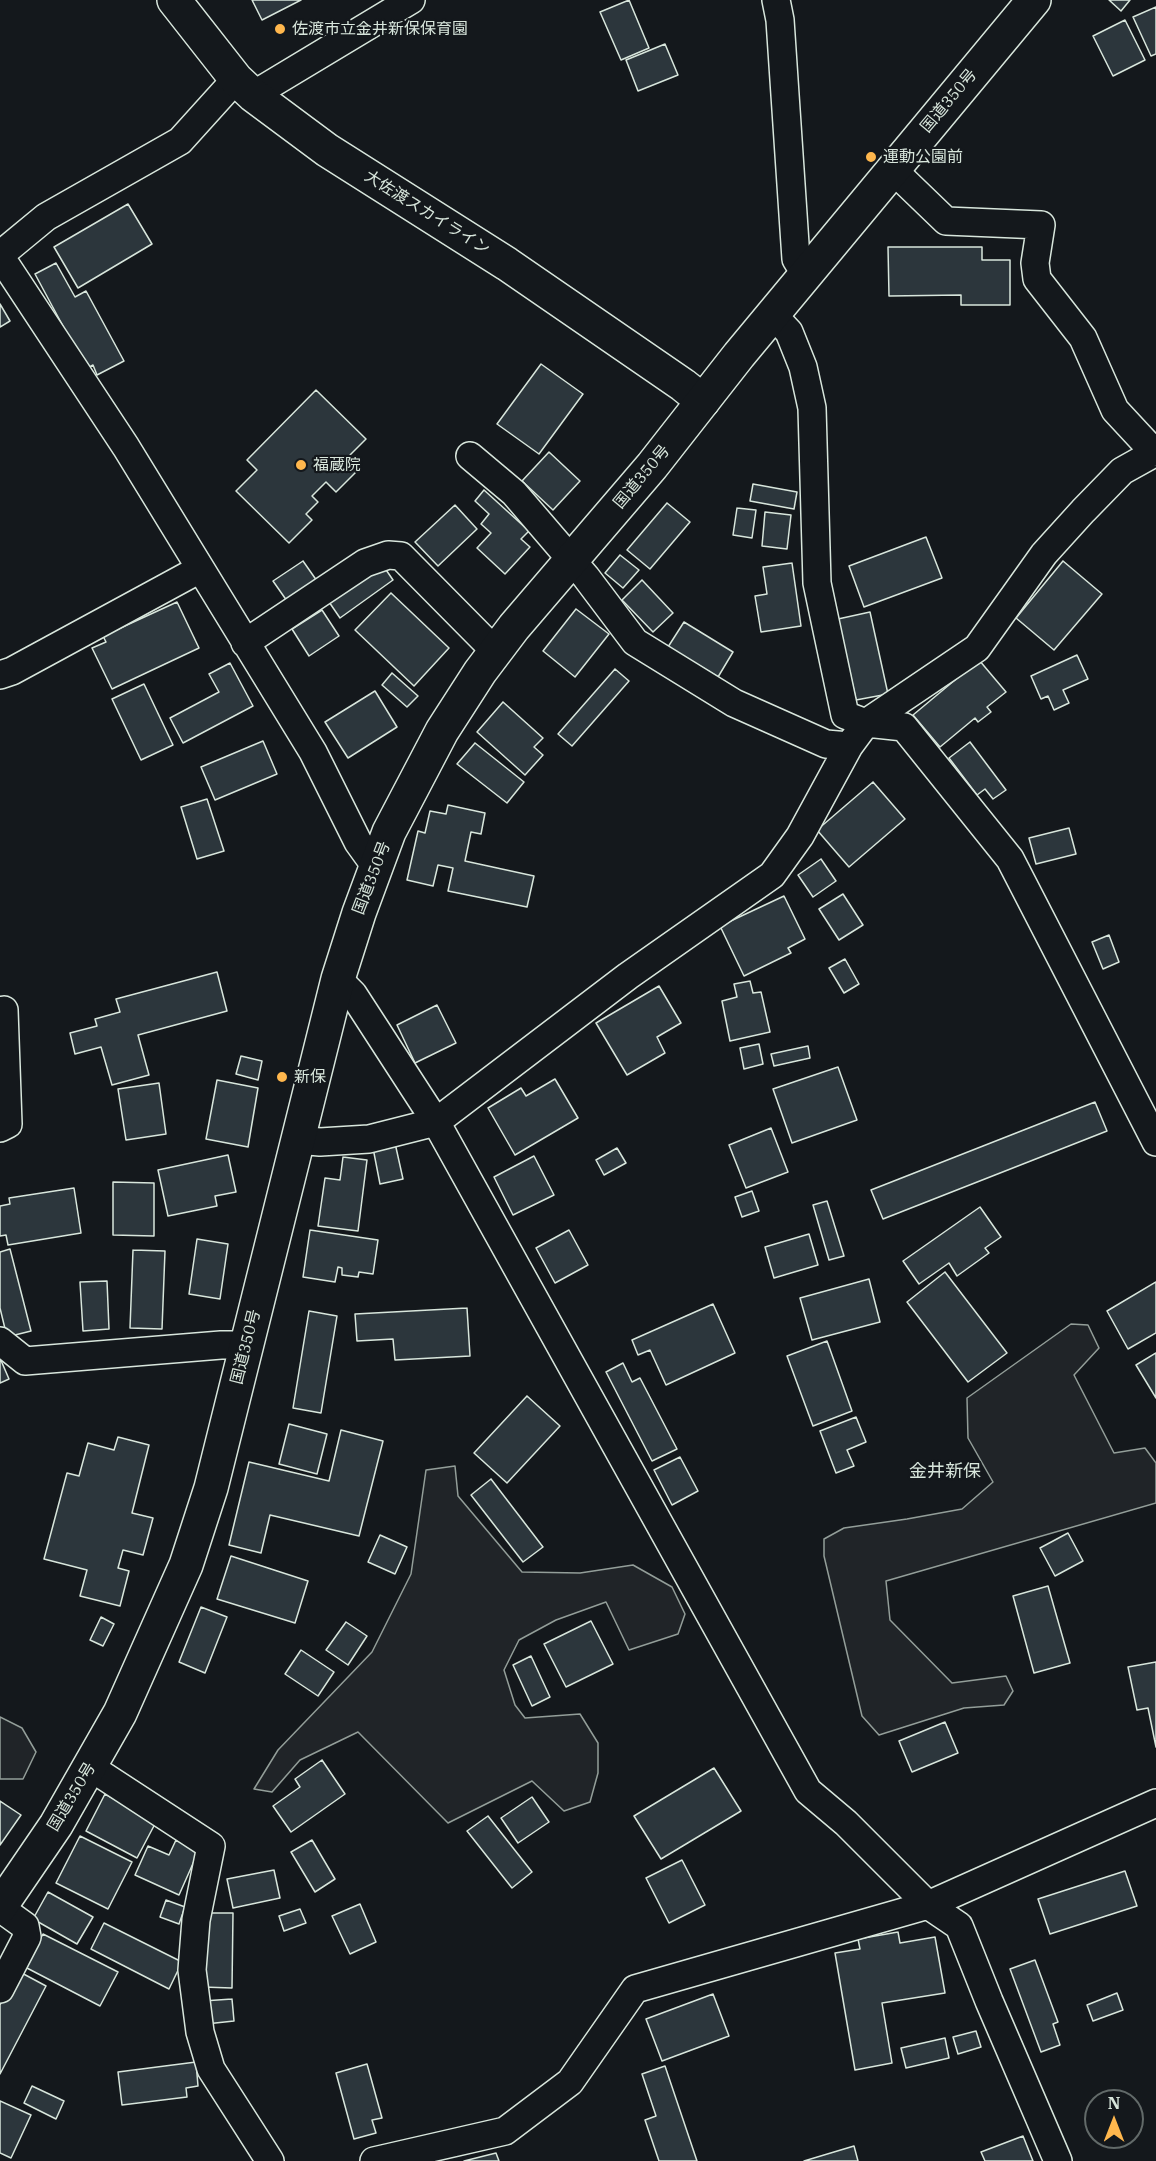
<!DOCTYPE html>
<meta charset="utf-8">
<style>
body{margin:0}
#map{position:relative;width:1156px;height:2161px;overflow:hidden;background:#14181c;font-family:"IBM Plex Serif",serif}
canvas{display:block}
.north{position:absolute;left:1084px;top:2089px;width:60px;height:60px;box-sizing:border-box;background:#14181c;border:2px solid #626a69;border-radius:50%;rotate:0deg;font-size:16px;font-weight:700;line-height:24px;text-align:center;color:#d8e6dc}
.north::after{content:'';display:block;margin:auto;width:21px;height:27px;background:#ffb74d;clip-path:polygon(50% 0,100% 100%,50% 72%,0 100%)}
</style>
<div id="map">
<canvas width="1156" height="2161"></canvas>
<div class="north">N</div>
</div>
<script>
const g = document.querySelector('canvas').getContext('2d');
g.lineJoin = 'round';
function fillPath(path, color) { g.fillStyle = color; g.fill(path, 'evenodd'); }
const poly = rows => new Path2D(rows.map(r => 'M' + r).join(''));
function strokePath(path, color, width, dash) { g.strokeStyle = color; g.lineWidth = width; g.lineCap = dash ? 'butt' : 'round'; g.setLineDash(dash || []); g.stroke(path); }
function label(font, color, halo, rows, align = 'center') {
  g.font = font + ' "IBM Plex Serif","Noto Sans JP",serif'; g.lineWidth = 4.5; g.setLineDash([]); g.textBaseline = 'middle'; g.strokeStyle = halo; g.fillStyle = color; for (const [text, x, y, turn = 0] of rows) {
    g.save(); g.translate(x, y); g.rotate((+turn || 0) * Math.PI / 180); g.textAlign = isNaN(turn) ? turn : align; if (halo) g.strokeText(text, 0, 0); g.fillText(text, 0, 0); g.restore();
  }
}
const green = poly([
 [1071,1324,1088,1325,1099,1348,1074,1375,1114,1453,1145,1448,1156,1463,1156,1503,886,1581,890,1620,952,1683,1006,1676,1013,1691,1004,1705,964,1708,879,1735,862,1716,824,1556,824,1539,844,1528,907,1519,962,1509,993,1482,968,1438,967,1398,1071,1324],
 [455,1466,458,1496,522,1572,580,1573,633,1565,672,1587,685,1614,678,1634,629,1650,606,1602,556,1620,519,1640,504,1670,515,1705,525,1718,580,1714,598,1743,598,1773,590,1802,564,1811,532,1781,448,1823,358,1732,300,1760,272,1792,254,1789,278,1750,372,1652,411,1574,426,1470,455,1466],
 [0,1717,22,1728,36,1752,23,1779,0,1779,0,1717]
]);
fillPath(green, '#202428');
strokePath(green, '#939e99', 1.5);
const building = poly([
 [252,0,301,0,262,20,252,0],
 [629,0,649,48,621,60,600,12,629,0],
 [1109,0,1130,0,1121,11,1109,0],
 [1156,7,1156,54,1151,56,1133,17,1156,7],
 [1125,20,1145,60,1113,76,1093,36,1125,20],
 [665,44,678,75,638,91,626,60,665,44],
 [128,204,152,244,78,288,54,247,128,204],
 [888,247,982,247,982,260,1010,260,1010,305,961,305,961,295,889,296,888,247],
 [56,263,75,297,86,291,124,361,97,375,93,365,86,369,35,274,56,263],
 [0,304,10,321,0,327,0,304],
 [541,364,583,394,539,454,497,424,541,364],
 [316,390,366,439,345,460,357,471,336,492,326,482,312,496,318,502,306,514,312,520,289,543,236,491,257,470,247,460,316,390],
 [549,452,580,481,553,510,522,481,549,452],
 [753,484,797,492,794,509,750,501,753,484],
 [484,490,529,531,521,539,530,547,505,574,477,548,491,533,481,524,489,514,475,501,484,490],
 [667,503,690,522,650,569,627,550,667,503],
 [455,505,477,529,438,566,415,542,455,505],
 [737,508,756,510,752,538,733,535,737,508],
 [765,512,791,515,787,549,762,546,765,512],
 [926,537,942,578,864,607,849,566,926,537],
 [620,555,639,570,623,588,605,573,620,555],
 [303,561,317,581,287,601,273,581,303,561],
 [380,561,393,580,340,618,327,599,380,561],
 [1063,561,1102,594,1054,650,1016,618,1063,561],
 [792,563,801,626,761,632,755,596,767,594,763,567,792,563],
 [642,580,673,613,653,632,622,600,642,580],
 [391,593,449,648,414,686,355,630,391,593],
 [177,602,199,648,112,689,92,648,106,642,103,636,177,602],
 [576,609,609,634,575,677,543,651,576,609],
 [322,610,339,636,309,656,292,629,322,610],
 [870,612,888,694,856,700,838,619,870,612],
 [684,622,733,652,718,677,668,647,684,622],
 [1077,655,1088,679,1063,690,1069,703,1054,710,1048,696,1041,699,1031,676,1077,655],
 [979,660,1006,692,987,707,991,712,978,722,975,718,940,747,913,715,979,660],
 [230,663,253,706,183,743,170,718,219,692,209,674,230,663],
 [615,669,629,681,572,746,558,734,615,669],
 [392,673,418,696,407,707,382,685,392,673],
 [144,684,173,745,141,760,112,699,144,684],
 [375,691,397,727,348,758,325,722,375,691],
 [503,702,543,738,534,747,543,755,525,775,477,732,503,702],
 [263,741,277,774,215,800,201,767,263,741],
 [970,742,1006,790,993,799,985,789,977,795,949,758,970,742],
 [475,743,524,782,507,803,457,764,475,743],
 [873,782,905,819,849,867,817,830,873,782],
 [207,799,224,851,197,859,181,807,207,799],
 [448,805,485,813,481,834,471,832,465,861,534,876,527,907,448,891,453,868,438,865,433,886,407,880,418,831,425,833,430,811,446,814,448,805],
 [1069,828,1076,854,1036,864,1029,838,1069,828],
 [821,859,836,881,813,897,798,875,821,859],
 [843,894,863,925,839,940,819,909,843,894],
 [784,896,805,939,788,948,791,953,744,976,720,926,784,896],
 [1109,935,1119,962,1103,969,1092,942,1109,935],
 [845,959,859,984,844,993,829,968,845,959],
 [217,972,227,1011,138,1035,149,1075,112,1085,101,1047,75,1054,70,1033,97,1026,95,1019,120,1012,116,999,217,972],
 [750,981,753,993,761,992,770,1032,730,1041,722,1001,737,997,734,984,750,981],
 [659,986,681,1023,657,1037,665,1053,627,1075,596,1023,659,986],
 [437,1005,456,1043,415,1063,397,1025,437,1005],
 [759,1044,763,1064,744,1069,740,1048,759,1044],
 [808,1046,810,1058,774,1066,771,1054,808,1046],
 [241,1056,262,1061,258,1080,236,1074,241,1056],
 [838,1067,857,1120,792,1143,773,1089,838,1067],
 [555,1079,578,1118,515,1155,488,1108,521,1088,526,1096,555,1079],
 [217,1080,258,1088,248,1147,206,1139,217,1080],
 [159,1083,166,1134,126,1140,118,1089,159,1083],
 [1095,1102,1107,1131,883,1219,871,1190,1095,1102],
 [771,1128,788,1172,746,1188,729,1145,771,1128],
 [395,1143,403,1179,380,1184,373,1148,395,1143],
 [617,1148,626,1163,604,1175,596,1160,617,1148],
 [228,1155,236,1192,215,1196,217,1206,168,1216,158,1170,228,1155],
 [534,1156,554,1195,513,1215,494,1177,534,1156],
 [343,1157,367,1160,358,1231,318,1226,325,1178,340,1180,343,1157],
 [113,1182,154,1183,154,1236,113,1235,113,1182],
 [74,1188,81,1233,8,1245,6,1235,0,1236,0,1206,10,1204,9,1198,74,1188],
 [752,1191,759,1211,742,1217,735,1197,752,1191],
 [827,1201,844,1256,829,1260,813,1205,827,1201],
 [980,1207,1001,1237,985,1248,989,1253,957,1276,949,1263,919,1284,903,1261,980,1207],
 [310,1230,378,1240,373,1274,359,1272,358,1277,342,1275,342,1268,338,1267,335,1282,303,1277,310,1230],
 [569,1230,588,1265,555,1283,536,1248,569,1230],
 [809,1234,818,1265,774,1278,765,1247,809,1234],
 [197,1239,228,1244,220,1299,189,1294,197,1239],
 [10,1249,31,1331,7,1337,0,1308,0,1252,10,1249],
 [133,1250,165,1251,162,1329,130,1328,133,1250],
 [945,1272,1007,1353,968,1382,907,1302,945,1272],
 [869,1279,880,1322,812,1340,800,1298,869,1279],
 [107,1281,109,1329,83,1331,80,1282,107,1281],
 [1156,1282,1156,1333,1128,1349,1107,1311,1156,1282],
 [713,1304,735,1353,666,1385,650,1350,638,1355,632,1340,713,1304],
 [467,1308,470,1356,395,1360,393,1339,357,1341,355,1314,467,1308],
 [309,1311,337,1316,321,1413,293,1408,309,1311],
 [827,1341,852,1411,813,1426,787,1356,827,1341],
 [1156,1353,1156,1398,1136,1365,1156,1353],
 [0,1358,9,1379,0,1383,0,1358],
 [623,1363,632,1382,640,1378,677,1449,652,1461,606,1372,623,1363],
 [527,1396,560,1426,507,1483,474,1453,527,1396],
 [856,1417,866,1442,847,1450,854,1466,836,1473,820,1431,856,1417],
 [289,1424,327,1434,317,1474,279,1464,289,1424],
 [341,1430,383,1441,359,1536,270,1515,261,1553,229,1545,249,1462,329,1481,341,1430],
 [118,1437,149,1445,132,1513,153,1518,143,1555,123,1550,118,1568,129,1571,120,1606,80,1596,87,1570,44,1559,67,1473,79,1476,88,1443,114,1450,118,1437],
 [680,1457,698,1491,672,1505,654,1470,680,1457],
 [491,1479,543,1547,523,1562,471,1495,491,1479],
 [1068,1533,1083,1561,1055,1576,1040,1548,1068,1533],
 [380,1535,407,1547,395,1574,368,1562,380,1535],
 [231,1556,308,1581,295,1623,217,1599,231,1556],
 [1048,1586,1070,1663,1034,1673,1013,1596,1048,1586],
 [201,1607,227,1617,205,1673,179,1662,201,1607],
 [101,1617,114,1624,103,1646,90,1640,101,1617],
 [591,1621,613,1664,566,1687,544,1644,591,1621],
 [346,1622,367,1636,348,1665,326,1650,346,1622],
 [301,1650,334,1672,318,1696,285,1674,301,1650],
 [531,1656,550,1697,532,1706,513,1665,531,1656],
 [1156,1662,1156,1747,1148,1708,1137,1710,1128,1667,1156,1662],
 [945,1722,958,1753,912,1772,899,1741,945,1722],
 [322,1760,345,1794,291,1832,273,1806,300,1787,295,1779,322,1760],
 [714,1768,741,1811,661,1859,634,1816,714,1768],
 [105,1794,156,1822,137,1858,86,1831,105,1794],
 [532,1797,549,1822,518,1843,501,1818,532,1797],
 [0,1801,21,1815,0,1845,0,1801],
 [488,1816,532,1872,512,1888,467,1831,488,1816],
 [80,1836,132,1862,108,1909,56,1883,80,1836],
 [176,1840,199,1850,179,1895,135,1875,148,1846,169,1855,176,1840],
 [312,1840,335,1879,315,1892,291,1852,312,1840],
 [682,1860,705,1905,669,1923,646,1878,682,1860],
 [274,1870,280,1898,233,1908,227,1879,274,1870],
 [1125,1871,1137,1906,1050,1934,1038,1899,1125,1871],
 [48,1892,93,1917,77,1944,33,1919,48,1892],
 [166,1900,185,1907,179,1924,160,1917,166,1900],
 [360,1904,376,1942,350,1954,332,1916,360,1904],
 [300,1909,306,1923,284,1931,279,1916,300,1909],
 [203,1913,233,1913,232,1988,202,1987,203,1913],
 [104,1923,182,1962,169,1989,91,1949,104,1923],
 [898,1932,900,1943,935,1937,945,1993,882,2003,892,2063,855,2070,835,1953,860,1949,858,1939,898,1932],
 [43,1934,118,1972,100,2006,25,1967,43,1934],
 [1035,1960,1058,2022,1053,2024,1060,2045,1041,2052,1010,1969,1035,1960],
 [18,1971,46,1986,0,2074,0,2005,18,1971],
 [1117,1993,1123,2010,1093,2021,1087,2005,1117,1993],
 [713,1994,729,2036,662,2061,646,2019,713,1994],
 [232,1999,234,2021,206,2024,203,2001,232,1999],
 [976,2031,981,2047,958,2054,953,2037,976,2031],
 [945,2038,949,2058,906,2068,901,2048,945,2038],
 [196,2062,198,2086,186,2088,187,2097,122,2105,118,2072,196,2062],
 [367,2064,382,2118,372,2120,376,2133,354,2139,336,2073,367,2064],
 [665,2066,697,2161,659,2161,645,2120,656,2116,642,2074,665,2066],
 [32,2086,64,2101,56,2119,24,2103,32,2086],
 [0,2101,31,2115,11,2158,0,2153,0,2101],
 [1023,2136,1033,2161,985,2161,981,2152,1023,2136],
 [854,2146,858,2161,804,2161,854,2146],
 [496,2153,499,2161,464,2161,496,2153]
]);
fillPath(building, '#2c363c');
strokePath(building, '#d8e6dc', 1.5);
const street = poly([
 [776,0,780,20,796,259,806,275],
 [253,95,411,0],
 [892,169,946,221,1041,225,1035,263,1037,279,1083,338,1115,410,1154,452],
 [0,255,46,217,180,141,236,79],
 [0,256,126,447,313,752,358,842,376,867],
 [773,315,789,332,803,367,812,408,817,583,845,715,866,723,904,727,1010,859,1156,1142],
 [470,456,514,493,586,577,635,642,734,703,826,744,849,746],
 [245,643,365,563,388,555,401,556,496,652],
 [0,675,12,671,200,569],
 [338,979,353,994,436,1122,808,1791,846,1823,928,1905,959,1926,989,2001,1058,2161],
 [0,1011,4,1010,8,1124,0,1128],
 [297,1140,320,1142,369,1139,436,1122,628,976,772,875,800,836,849,746,866,723,977,648,1044,554,1083,511,1122,471,1156,452],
 [0,1341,25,1361,221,1345,247,1345],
 [90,1767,211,1846,196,1920,192,1970,200,2032,211,2069,270,2161],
 [0,1908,25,1926,27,1937,0,1989],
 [374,2161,505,2131,570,2082,635,1989,928,1905,1156,1803]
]);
const secondary = poly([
 [174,0,236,79,253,95,327,150,507,264,683,385,703,401]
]);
const highway = poly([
 [0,1907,56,1825,120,1713,186,1565,211,1488,338,979,359,913,389,832,442,731,480,672,514,627,652,466,739,355,1034,0]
]);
strokePath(street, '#d8e6dc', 30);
strokePath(secondary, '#d8e6dc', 36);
strokePath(highway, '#d8e6dc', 36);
strokePath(street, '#14181c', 27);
strokePath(secondary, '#14181c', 33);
strokePath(highway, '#14181c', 33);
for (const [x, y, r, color] of [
 [280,29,6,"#ffb74d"],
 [871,157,6,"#ffb74d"],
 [301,465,6,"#ffb74d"],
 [282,1077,6,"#ffb74d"]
]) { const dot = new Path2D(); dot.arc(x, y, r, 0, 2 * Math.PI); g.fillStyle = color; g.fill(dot); strokePath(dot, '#14181c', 2); }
label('16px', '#d8e6dc', '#14181c', [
 ["佐渡市立金井新保保育園",292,29],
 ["運動公園前",883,157],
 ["福蔵院",313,465],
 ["新保",294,1077]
], 'left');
label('16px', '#d8e6dc', '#14181c', [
 ["国道350号",949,101,-50],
 ["大佐渡スカイライン",427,213,32],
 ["国道350号",642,477,-50],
 ["国道350号",372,878,-69],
 ["国道350号",246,1347,-76],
 ["国道350号",72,1797,-59]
]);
label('18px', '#d8e6dc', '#14181c', [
 ["金井新保",945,1472]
]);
</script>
